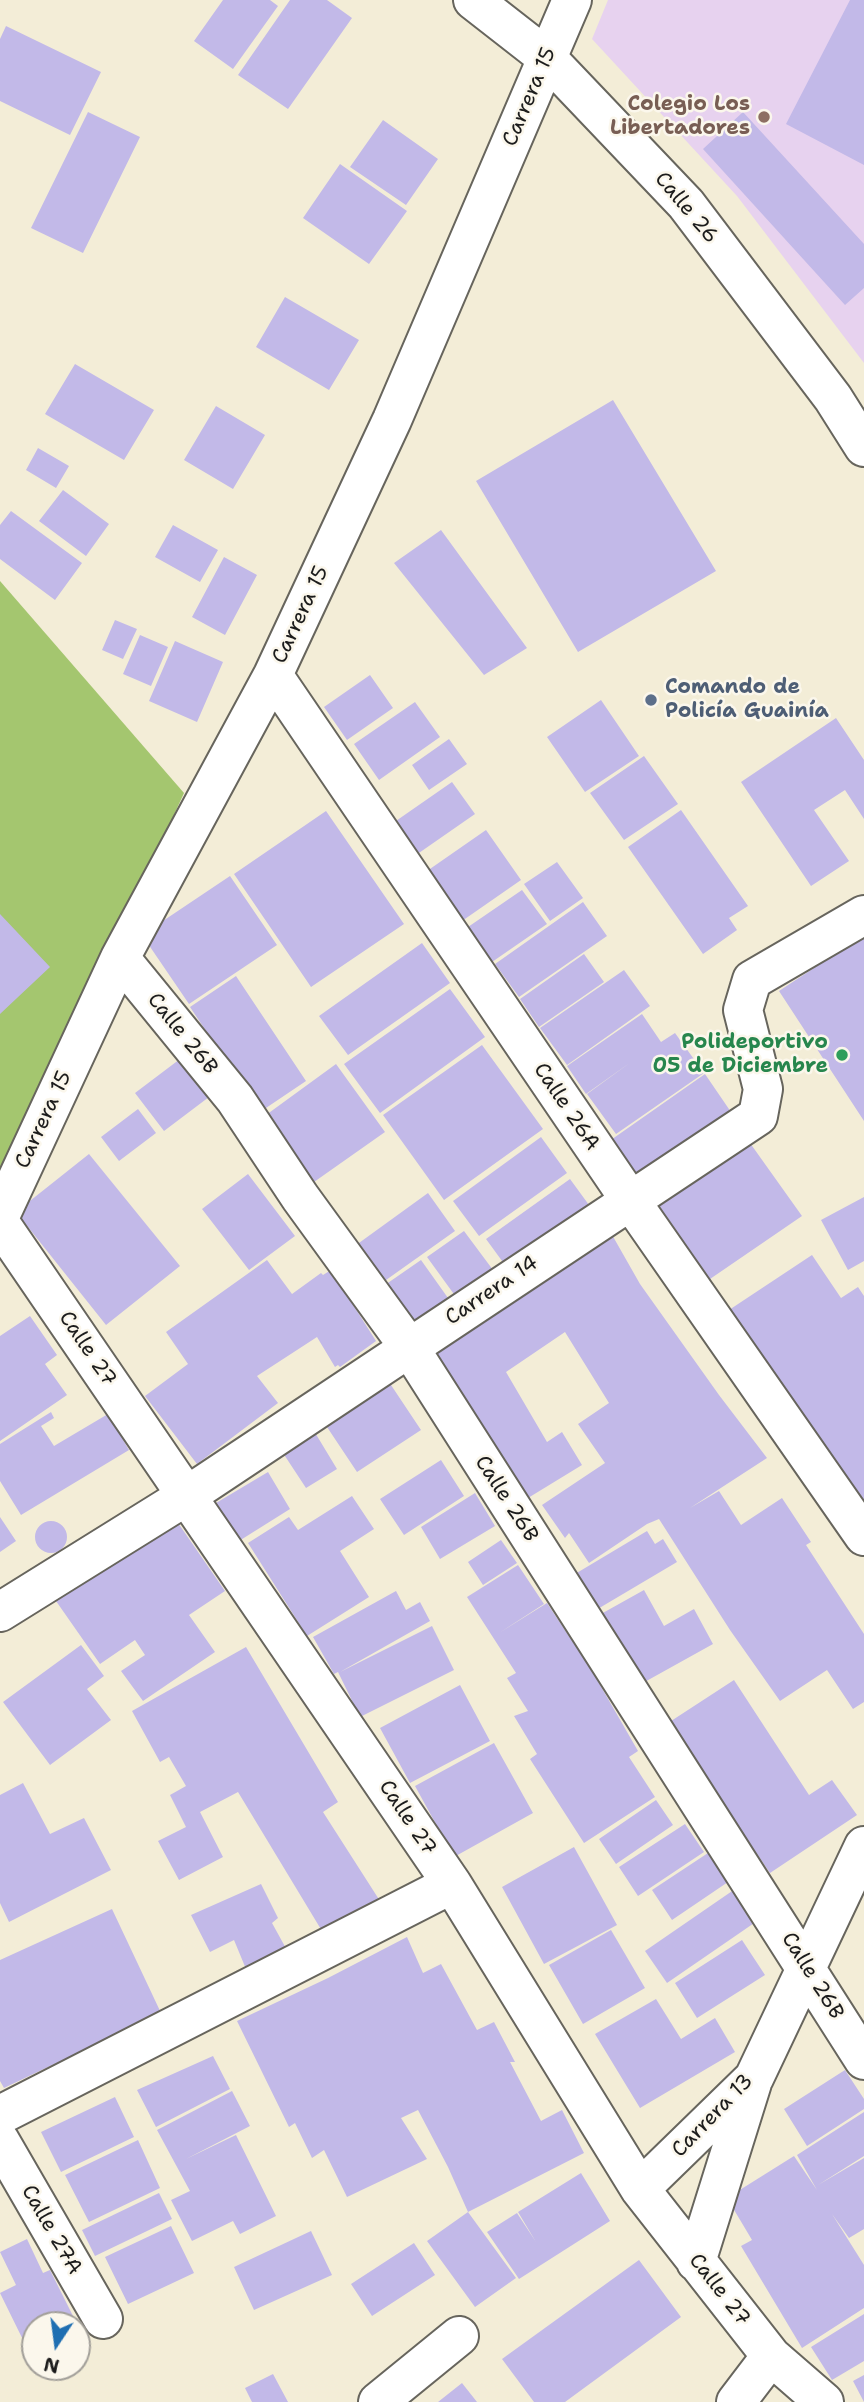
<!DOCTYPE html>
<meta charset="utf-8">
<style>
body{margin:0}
#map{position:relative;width:864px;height:2402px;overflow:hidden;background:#f3edd7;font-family:"Shantell Sans",sans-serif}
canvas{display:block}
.north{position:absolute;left:21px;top:2311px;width:70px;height:70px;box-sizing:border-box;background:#fbf7ec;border:2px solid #a29f99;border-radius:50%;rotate:193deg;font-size:19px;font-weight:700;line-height:28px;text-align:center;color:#1c1c1c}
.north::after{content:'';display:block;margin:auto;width:24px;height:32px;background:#1f6fb2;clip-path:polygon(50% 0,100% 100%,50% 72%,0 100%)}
</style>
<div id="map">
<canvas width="864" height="2402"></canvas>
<div class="north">N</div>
</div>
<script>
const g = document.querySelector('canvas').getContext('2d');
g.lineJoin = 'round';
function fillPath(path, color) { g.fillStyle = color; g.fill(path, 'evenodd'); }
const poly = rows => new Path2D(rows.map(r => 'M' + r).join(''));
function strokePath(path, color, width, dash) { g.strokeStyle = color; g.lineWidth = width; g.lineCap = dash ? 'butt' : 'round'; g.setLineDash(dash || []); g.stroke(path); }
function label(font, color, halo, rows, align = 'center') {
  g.font = font + ' "Shantell Sans",sans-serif'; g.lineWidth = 5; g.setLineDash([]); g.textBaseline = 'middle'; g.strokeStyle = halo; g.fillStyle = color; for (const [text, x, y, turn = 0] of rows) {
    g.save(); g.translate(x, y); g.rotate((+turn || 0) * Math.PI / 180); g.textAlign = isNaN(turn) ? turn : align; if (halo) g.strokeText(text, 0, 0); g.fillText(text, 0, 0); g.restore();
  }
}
fillPath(poly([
 [608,0,864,0,864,363,737,196,592,39]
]), '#e7d2ef');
fillPath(poly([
 [0,581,184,793,0,1194]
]), '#a4c66f');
fillPath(poly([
 [223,0,270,0,278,6,233,69,194,41],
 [290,0,327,0,352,18,288,109,238,75],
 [850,0,864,0,864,165,786,124],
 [6,26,101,72,70,135,0,101,0,39],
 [88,112,140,137,83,253,31,228],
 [743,112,864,244,864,288,845,305,703,149],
 [383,120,438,159,406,205,350,167],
 [340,164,407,211,369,264,303,218],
 [285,297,359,340,329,390,256,347],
 [75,364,154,410,124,460,45,414],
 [613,400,716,571,578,652,476,481],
 [216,406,265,435,233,489,184,460],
 [38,448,69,466,56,488,26,470],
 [63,490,109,524,86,556,39,521],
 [11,511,82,563,55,600,0,559,0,525],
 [173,525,218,550,200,582,155,557],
 [441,530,527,648,484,675,394,563],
 [224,557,257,575,225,635,192,617],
 [115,620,137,629,123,659,102,650],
 [140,635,168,647,151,686,123,674],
 [175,641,223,662,197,722,149,701],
 [370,675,393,708,347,740,324,707],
 [601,700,639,756,585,792,547,737],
 [415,702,440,737,379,780,354,744],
 [836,718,864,760,864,819,845,790,814,810,849,861,811,886,741,782],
 [449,739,467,764,429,790,412,765],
 [644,756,678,804,624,840,590,793],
 [452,782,475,814,416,855,393,823],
 [681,810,748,906,729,918,737,930,703,954,628,847],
 [326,811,404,924,311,987,234,874],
 [486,830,521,880,462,921,427,871],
 [557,862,583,898,550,921,524,884],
 [230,876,277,945,189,1004,142,935],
 [522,890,547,924,492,962,468,927],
 [583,902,607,936,519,997,495,964],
 [0,914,50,967,0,1014],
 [864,935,864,1121,779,991],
 [422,943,450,983,348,1055,319,1016],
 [584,954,604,982,539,1027,520,999],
 [624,970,650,1006,567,1065,540,1028],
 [236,976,306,1081,260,1112,190,1007],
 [450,989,485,1037,380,1113,344,1064],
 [642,1014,661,1042,675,1033,704,1073,616,1134,587,1094,631,1062,586,1094,567,1066],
 [482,1045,543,1129,444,1200,383,1115],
 [180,1059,209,1097,164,1131,135,1093],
 [336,1064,385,1132,314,1182,266,1115],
 [705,1074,733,1115,637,1183,608,1142],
 [138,1109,156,1133,119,1161,101,1137],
 [541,1137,567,1173,479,1236,453,1201],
 [750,1143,802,1216,710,1279,659,1206],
 [89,1154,180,1266,106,1325,16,1212],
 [248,1174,295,1236,249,1270,202,1209],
 [570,1179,589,1205,505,1265,486,1239],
 [428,1193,455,1231,379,1285,352,1248],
 [864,1197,864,1261,848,1270,821,1220],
 [464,1231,493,1270,456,1297,427,1257],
 [611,1233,640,1284,719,1395,767,1458,690,1508,719,1491,741,1525,782,1498,811,1542,806,1545,864,1634,864,1702,853,1709,827,1670,780,1701,730,1630,659,1519,647,1524,589,1563,569,1533,565,1538,542,1505,605,1463,578,1424,609,1403,565,1332,506,1372,547,1442,562,1432,582,1465,528,1498,492,1440,433,1354],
 [812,1255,841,1298,858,1287,864,1296,864,1517,729,1310],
 [267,1260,292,1294,321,1273,323,1275,331,1270,376,1341,340,1367,338,1365,335,1367,317,1337,257,1376,278,1403,197,1464,145,1396,188,1364,166,1332],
 [421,1260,448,1298,410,1325,382,1287],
 [30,1316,57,1355,45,1364,67,1395,0,1441,0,1336],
 [389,1382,421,1430,357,1472,325,1424],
 [51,1412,54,1418,41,1426,54,1446,108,1414,129,1450,21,1515,0,1481,0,1444],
 [314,1431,337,1469,306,1488,281,1450],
 [441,1460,464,1496,404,1535,380,1499],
 [268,1472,290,1509,239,1541,216,1503],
 [475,1493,495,1526,440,1559,421,1527],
 [352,1496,374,1529,340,1551,369,1597,307,1636,248,1543,289,1517,298,1530],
 [0,1517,16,1541,0,1552],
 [176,1520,225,1591,189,1615,215,1652,143,1701,121,1671,145,1655,135,1640,100,1664,56,1601],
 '35 1537a16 16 0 1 1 32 0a16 16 0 1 1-32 0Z',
 [647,1531,655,1544,663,1539,677,1562,596,1610,575,1574],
 [501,1540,517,1563,483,1585,468,1562],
 [518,1565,544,1604,499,1633,547,1603,592,1671,638,1751,629,1757,655,1797,584,1843,530,1759,537,1754,514,1716,528,1711,507,1678,516,1673,467,1597],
 [644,1590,664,1626,694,1609,713,1644,641,1684,601,1614],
 [396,1591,406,1610,420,1602,430,1621,340,1672,432,1626,454,1670,360,1717,338,1672,334,1674,313,1637],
 [81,1645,104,1676,87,1689,111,1720,50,1765,3,1702],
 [246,1647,338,1802,323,1812,380,1901,322,1931,238,1792,200,1812,223,1857,179,1880,158,1841,186,1827,170,1795,186,1786,169,1757,160,1762,132,1711],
 [734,1680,809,1795,832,1780,857,1815,770,1873,668,1723],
 [460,1685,490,1741,410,1783,380,1728],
 [494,1743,533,1813,454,1857,415,1786],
 [23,1783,50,1834,84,1818,111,1870,9,1922,0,1903,0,1795],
 [656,1800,673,1825,616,1864,599,1839],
 [685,1824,704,1852,638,1896,619,1867],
 [574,1847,617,1925,544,1964,502,1887],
 [708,1853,728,1882,672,1920,652,1890],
 [261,1884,278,1918,272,1923,288,1952,246,1969,234,1940,210,1952,191,1915],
 [738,1887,760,1919,667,1983,645,1951],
 [112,1909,161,2013,4,2088,0,2081,0,1960],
 [611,1930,645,1988,583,2024,549,1965],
 [407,1937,423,1973,441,1964,477,2030,494,2022,515,2062,510,2062,541,2121,562,2110,584,2153,468,2212,448,2167,418,2110,401,2118,427,2159,347,2197,324,2150,312,2158,295,2123,289,2127,237,2021,328,1978],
 [742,1940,765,1975,697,2018,675,1983],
 [656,1999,681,2039,715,2018,735,2052,640,2108,595,2034],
 [213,2056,230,2089,156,2127,137,2090],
 [845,2070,864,2099,864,2109,807,2146,784,2109],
 [232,2091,250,2126,186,2159,236,2135,276,2216,240,2234,233,2221,192,2241,171,2200,190,2191,157,2130],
 [115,2097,134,2137,61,2172,41,2132],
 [864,2112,864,2156,818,2185,864,2158,864,2229,849,2238,832,2214,864,2265,864,2308,802,2348,741,2246,752,2240,727,2198,794,2156,817,2190,797,2155],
 [138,2140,160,2188,89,2222,65,2175],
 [581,2173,610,2221,519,2279,487,2232,517,2213,536,2242,518,2212],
 [159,2193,172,2219,95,2256,82,2230],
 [468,2212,516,2278,475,2307,427,2241],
 [171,2226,194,2273,128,2304,105,2257],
 [311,2231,332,2275,254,2310,234,2267],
 [27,2239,43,2273,50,2270,77,2324,35,2325,35,2344,27,2348,0,2293,16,2285,0,2252],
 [414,2243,435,2275,372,2316,351,2284],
 [639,2260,681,2317,565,2402,534,2402,502,2359],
 [864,2314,864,2361,832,2380,811,2347],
 [273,2374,288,2402,252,2402,245,2388],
 [864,2375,864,2402,853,2381],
 [462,2383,477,2402,438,2402]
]), '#c2b9e8');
const minor = poly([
 [473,0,546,57,686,204,833,398,864,447],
 [273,675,630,1200,864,1536],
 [120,958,235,1099,300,1197,409,1347,864,2060],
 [0,1216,120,958,273,675,392,420,572,0],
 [0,1223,452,1884,640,2189,771,2356,824,2402],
 [0,1612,188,1495,758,1116,763,1089,743,1010,752,980,864,915],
 [0,2115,452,1884],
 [0,2141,103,2319],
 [640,2189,754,2078,864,1846],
 [696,2262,752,2083],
 [378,2402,459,2336],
 [736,2402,771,2356]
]);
strokePath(minor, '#67655d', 42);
strokePath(minor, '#fff', 38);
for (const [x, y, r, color] of [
 [764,117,7,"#8d6e63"],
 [651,700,7,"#5c6f8a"],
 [842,1055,7,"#2e9e5b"]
]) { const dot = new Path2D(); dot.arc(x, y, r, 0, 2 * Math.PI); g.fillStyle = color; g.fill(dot); strokePath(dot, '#fbf7ec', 2.5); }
label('21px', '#1c1c1c', '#fbf7ec', [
 ["Carrera 15",530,97,-67],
 ["Calle 26",686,208,50],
 ["Carrera 15",301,615,-65],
 ["Calle 26B",182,1034,51],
 ["Calle 26A",566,1107,56],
 ["Carrera 15",44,1120,-65],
 ["Carrera 14",492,1291,-34],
 ["Calle 27",87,1349,56],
 ["Calle 26B",506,1499,57],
 ["Calle 27",407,1818,56],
 ["Calle 26B",812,1976,58],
 ["Carrera 13",713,2116,-46],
 ["Calle 27A",51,2230,60],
 ["Calle 27",719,2290,52]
]);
label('bold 21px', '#785e54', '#fbf7ec', [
 ["Colegio Los",750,105],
 ["Libertadores",750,129]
], 'right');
label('bold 21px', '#4e5e75', '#fbf7ec', [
 ["Comando de",665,688],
 ["Policía Guainía",665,712]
], 'left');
label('bold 21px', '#27864d', '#fbf7ec', [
 ["Polideportivo",828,1043],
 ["05 de Diciembre",828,1067]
], 'right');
</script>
